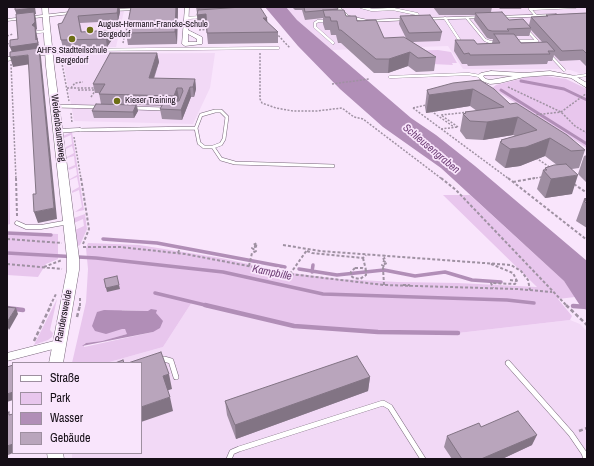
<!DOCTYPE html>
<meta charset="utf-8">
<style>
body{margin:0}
#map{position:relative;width:594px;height:466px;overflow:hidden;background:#f9e5fc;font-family:"Archivo Narrow",sans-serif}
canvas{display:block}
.frame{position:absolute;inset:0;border:8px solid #150e16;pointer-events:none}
.legend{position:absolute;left:12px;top:362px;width:130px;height:92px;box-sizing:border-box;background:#f9e5fc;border:1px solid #9e8fa0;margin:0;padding:5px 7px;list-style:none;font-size:12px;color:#150e16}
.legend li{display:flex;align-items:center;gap:8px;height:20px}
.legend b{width:20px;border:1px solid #9e8fa0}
</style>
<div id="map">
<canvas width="594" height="466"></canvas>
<div class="frame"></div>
<ul class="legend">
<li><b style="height:5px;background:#fff"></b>Straße</li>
<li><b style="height:11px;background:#e8c6ed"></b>Park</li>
<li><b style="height:11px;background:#b18eb7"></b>Wasser</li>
<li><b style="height:11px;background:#b9a5bc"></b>Gebäude</li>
</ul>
</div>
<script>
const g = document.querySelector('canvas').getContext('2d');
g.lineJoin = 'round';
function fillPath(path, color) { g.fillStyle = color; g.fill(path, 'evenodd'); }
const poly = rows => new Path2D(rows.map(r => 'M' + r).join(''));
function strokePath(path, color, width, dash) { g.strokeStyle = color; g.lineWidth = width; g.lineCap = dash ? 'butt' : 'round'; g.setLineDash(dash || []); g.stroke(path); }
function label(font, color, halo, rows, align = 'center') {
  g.font = font + ' "Archivo Narrow",sans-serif'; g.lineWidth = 3.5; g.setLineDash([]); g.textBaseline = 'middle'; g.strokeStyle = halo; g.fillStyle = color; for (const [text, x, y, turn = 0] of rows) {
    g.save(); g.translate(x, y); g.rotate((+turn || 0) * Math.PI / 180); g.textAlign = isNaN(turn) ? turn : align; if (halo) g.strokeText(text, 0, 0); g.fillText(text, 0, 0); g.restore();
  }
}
fillPath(poly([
 [286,7,584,7,587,9,587,77,582,74,570,70,558,69,463,69,448,46,332,50,297,20],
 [124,11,116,47,63,48,60,31,89,13],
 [215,53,210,88,193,124,74,121,62,54],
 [192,302,294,326,378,332,458,333,570,320,580,324,587,331,587,459,72,459,72,453,141,453,141,363,106,363,163,347]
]), '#f2d9f6');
fillPath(poly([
 [438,50,451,52,457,63,452,63,453,65,432,64,409,51],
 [7,69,10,224,7,225],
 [545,76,566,79,587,89,587,148,492,88,496,85,528,77],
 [72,132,84,210,75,212,82,207,79,190,72,193,72,191,79,187,77,177,70,180,70,179,77,175,76,167,69,170,68,168,75,165,74,156,67,158,67,157,74,153,72,146,66,149,66,147,72,144,71,135,64,138,63,136],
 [443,195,470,195,564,281,575,297,558,299,572,316,570,320,458,333,378,332,294,326,192,302,163,347,106,363,72,363,86,302,88,269,86,248,88,243,139,245,221,258,285,272,338,279,398,282,458,283,537,287],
 [122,310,148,311,153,332,84,347,84,344,86,343,102,341,127,334,127,332,125,329,118,329],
 [85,214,87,229,80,245,78,246,75,230,84,226,83,219,74,223,74,218],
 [7,232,58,234,58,259,46,264,38,277,7,275],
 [57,299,50,330,53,333,52,337,48,340,34,345]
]), '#e8c6ed');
fillPath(poly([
 [265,7,286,7,297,20,411,118,436,135,475,166,587,261,587,310,581,307,564,281,441,168,383,127,340,89,298,46],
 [151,309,157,310,156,313,163,321,160,328,153,332,82,346,86,343,102,341,127,334,125,329,122,329,106,334,95,331,92,326,97,312,104,310,148,311]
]), '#b18eb7');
strokePath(poly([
 [521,81,564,89,587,100],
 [501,90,587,144]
]), '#b18eb7', 3);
strokePath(poly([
 [7,233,51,235],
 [103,239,157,243,285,267],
 [7,253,96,258,223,272,323,294,507,300,534,303],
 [299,269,337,275,384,270,415,276,445,272,472,280,501,282],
 [312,272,313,265],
 [155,293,209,306]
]), '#b18eb7', 3.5);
strokePath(poly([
 [205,305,294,326,378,332,458,333],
 [573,306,587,307],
 [7,308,23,310]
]), '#b18eb7', 4.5);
const serviceFar3 = poly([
 [361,7,372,10,393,9,417,14,420,19],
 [536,16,530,9,575,7],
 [186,18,202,17],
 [445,18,460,41],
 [467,18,485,40,490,42,498,42],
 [328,21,318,21,315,23,315,27,333,43],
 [527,30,537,41],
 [37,32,48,31],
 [517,41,537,41],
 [48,53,72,50,278,48],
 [550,55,564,70],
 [390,77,468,74,480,76],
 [573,77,587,75]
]);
const serviceFar2 = poly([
 [55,106,98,107],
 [133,108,164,109],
 [215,111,221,111,227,117,224,139,221,144,213,147,204,147,199,143,196,128,201,115,215,111],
 [80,130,196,128],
 [213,147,221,159,235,163,333,166]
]);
const serviceFar1 = poly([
 [17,223,26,227,41,227,69,222]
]);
const service = poly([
 [159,360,164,359,171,361,176,377],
 [508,363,571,434,584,453,586,459],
 [229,459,232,452,239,449,383,403,390,407,423,459]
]);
const minor = poly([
 [185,7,189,7,188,30,202,37,202,44,185,46,182,44,185,7],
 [188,34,197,39,197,42,188,42,188,34],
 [336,7,340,7,349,16,368,20,410,18,412,19,410,20,368,22,345,18,336,7],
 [140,8,142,8,142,10,109,11,107,10,109,9,140,8],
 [78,11,80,12,80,13,7,21,7,19,78,11],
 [556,14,558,15,558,16,496,18,494,17,496,16,556,14],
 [484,16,486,17,486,18,422,20,420,19,422,18,484,16],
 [48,51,50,52,50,54,7,61,7,57,48,51],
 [491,71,524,73,550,71,575,76,587,83,587,88,571,78,550,75,524,77,500,83,490,84,482,81,477,76,481,73,491,71],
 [485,75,491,75,513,76,490,80,486,79,483,76,485,75],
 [80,128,82,129,82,131,58,133,55,131,58,129,80,128],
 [58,340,61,341,63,344,61,347,7,361,7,353,58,340]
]);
const tertiary = poly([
 [42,7,48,7,54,66,79,258,79,270,63,363,49,363,67,270,67,258,46,66,42,7],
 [47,453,63,453,64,459,48,459,47,453]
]);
strokePath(serviceFar3, '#78667a', 3);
strokePath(serviceFar2, '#78667a', 4);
strokePath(serviceFar1, '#78667a', 5);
strokePath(service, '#78667a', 6);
strokePath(minor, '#78667a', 1);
strokePath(tertiary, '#78667a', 1);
strokePath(poly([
 [199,30,209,29],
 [276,33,290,48],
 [7,36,13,34],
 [7,43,11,46],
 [123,43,126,28,129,28],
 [260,53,260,99,262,103,276,108,293,111,317,111,342,108,354,117,363,119,442,179],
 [61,58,69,101],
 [11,64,16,179],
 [332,84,369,79],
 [508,87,561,112,575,126,587,133],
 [67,88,96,88],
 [71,88,75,83,83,82],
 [78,90,95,90],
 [91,97,95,91],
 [413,108,509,179],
 [413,108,426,105],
 [431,111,454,127],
 [71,113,72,123],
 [533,115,561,112,587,93],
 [458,127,441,115,470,112],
 [441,129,458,127],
 [74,137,81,179],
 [536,158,551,168],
 [529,179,542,177]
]), '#9f91a2', 1.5, [2, 1.5]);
strokePath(poly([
 [16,178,17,216],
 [81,178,89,229,83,244],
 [441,178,456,190,567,306],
 [508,178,587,240],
 [513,182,535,178],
 [574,184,587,193],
 [7,239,62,243],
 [283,245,320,251,511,265,521,271,528,280,530,290],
 [83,247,120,247,185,254,290,274,384,285,517,289,552,292],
 [307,251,312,253,363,258,366,255],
 [178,253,180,248],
 [363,258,366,270],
 [7,264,62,269],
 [491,264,513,273,517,281,515,284,491,283,493,288],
 [249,266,252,253,256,251,252,248,258,246,253,245,257,243],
 [44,267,62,260],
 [355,268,362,268,366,270,366,275,360,279,354,278,351,276,351,272,355,268],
 [290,274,307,250],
 [510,280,517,281],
 [384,285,383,268,385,267,382,265,387,263,382,260,386,257,385,256],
 [403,285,409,285,411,287],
 [80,298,80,306],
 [50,306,56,294]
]), '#9f91a2', 2, [3, 2]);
strokePath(poly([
 [566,305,587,325],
 [77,317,80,305],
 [34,341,51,305],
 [579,431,587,428]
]), '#9f91a2', 2.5, [4, 2.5]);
strokePath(serviceFar3, '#fff', 2.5);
strokePath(serviceFar2, '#fff', 3);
strokePath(serviceFar1, '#fff', 4);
strokePath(service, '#fff', 5);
fillPath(minor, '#fff');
fillPath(tertiary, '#fff');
fillPath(poly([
 [73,7,120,7,120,12,118,21,80,23,82,32,112,30,113,38,107,47,63,48,61,40,62,23],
 [131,7,178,7,177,44,128,45,126,33],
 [196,7,260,7,267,22,278,32,278,43,208,44,206,25,198,26,197,13],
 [292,7,337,7,338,10,346,16,357,21,384,38,406,38,399,24,400,16,442,32,440,41,412,42,436,57,434,71,416,72,408,66,388,73,374,73,341,43,338,43,336,35,331,35,330,30,325,30,323,24,323,18,305,20,302,10,295,10],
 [433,7,492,7,491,12,509,20,529,25,531,17,546,16,546,15,587,13,587,67,580,60,560,61,554,55,552,61,548,61,547,64,468,66,467,64,462,64,454,51,455,40,477,44,492,43,493,39,490,39,487,38,474,20,475,15,439,15],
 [531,30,542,42,521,43,516,36,529,36],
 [498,7,522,7,521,9,500,9],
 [157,53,159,62,154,79,195,79,196,89,194,97,191,97,182,120,162,119,160,109,162,106,137,105,138,111,134,118,94,118,92,111,101,104,99,93,95,93,93,84],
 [480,80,510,104,585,150,579,168,572,169,572,194,545,198,537,189,543,170,544,170,545,168,557,165,545,156,520,166,505,168,495,160,500,142,501,142,501,140,515,136,513,135,483,140,466,139,460,131,463,114,465,113,465,112,477,111,470,106,426,113,425,107,427,90],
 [587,155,587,183,578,174,584,156],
 [587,198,587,228,576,221,584,199],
 [370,377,368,391,236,439,227,415,225,401],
 [481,427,532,445,502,459,452,459,444,447,447,436]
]), '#9f8ea2');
fillPath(poly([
 [35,7,36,14,35,14,36,19,37,29,36,30,41,57,57,219,38,223,34,212,54,208,39,51,13,55,10,47,32,25,17,16,15,10],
 [118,7,119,7,120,12,118,21,117,13],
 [176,7,178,7,177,44,175,32],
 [206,14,207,25,198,26,197,15],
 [263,18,267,18,268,28],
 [112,30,113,38,107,47,106,39],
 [410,52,408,66,388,73,389,59],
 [157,53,159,62,150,88,149,78],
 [28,55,31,64,13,67,10,57],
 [195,79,196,89,194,97,193,87],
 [190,87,191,97,182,120,181,110],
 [177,88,179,98,176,106,174,96],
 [473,89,470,106,426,113,429,95],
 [136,105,138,111,134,118,133,112],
 [518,117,513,135,483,140,487,122],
 [550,138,545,156,520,166,505,168,510,149],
 [578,175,572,194,545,198,551,179],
 [119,285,120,289,107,292,106,288],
 [16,308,18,314,9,330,7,326,7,322],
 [169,374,172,389,166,391,163,376],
 [370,377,368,391,236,439,235,425],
 [13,392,13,400,7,402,7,394],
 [170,397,173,411,141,422,141,407],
 [537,435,532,445,502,459,481,459],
 [13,444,13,453,8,455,7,453,7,446]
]), '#827484');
const building = poly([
 [15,7,34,7,34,8,15,10,15,7],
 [70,7,118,7,117,13,78,16,81,32,112,30,106,39,61,40,58,24,62,23,70,7],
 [131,7,176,7,175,32,126,33,131,7],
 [242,7,260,7,267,18,263,18,278,32,207,33,206,14,197,15,198,10,242,7],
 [304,7,337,7,338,9,305,12,304,7],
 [323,10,344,10,346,16,356,16,357,21,376,20,384,38,404,37,436,57,418,58,410,52,389,59,376,59,341,30,339,30,337,21,331,21,330,17,325,17,323,10],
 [34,12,35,22,32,25,35,27,36,40,37,38,38,43,10,47,10,40,18,39,16,14,34,12],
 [502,12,509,20,523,19,531,28,507,29,509,31,492,31,488,30,475,13,502,12],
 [587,13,587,54,583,50,562,51,531,17,548,16,546,15,587,13],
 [430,15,442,32,409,33,400,16,430,15],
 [494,34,514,34,521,43,547,42,555,51,548,51,550,54,470,55,469,53,464,54,455,40,474,40,477,44,500,43,494,34],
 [39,48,54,208,34,212,33,194,36,194,28,55,10,57,10,52,39,48],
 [110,53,157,53,149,78,195,79,193,87,190,87,181,110,160,109,164,102,179,101,183,91,182,88,177,88,174,96,99,94,105,84,93,84,110,53],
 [480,80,494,89,510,104,516,103,567,135,585,150,571,151,550,138,526,147,510,149,500,142,502,141,501,140,537,130,518,117,487,122,470,121,463,114,466,113,465,112,504,107,473,89,429,95,427,90,453,83,480,80],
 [96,104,136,105,133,112,92,111,96,104],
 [566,164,578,175,551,179,543,170,547,170,545,168,554,165,566,164],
 [587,198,587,204,584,201,586,200,584,199,587,198],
 [117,276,119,285,106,288,104,279,117,276],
 [7,307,16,308,7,322,7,307],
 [161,352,169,374,163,376,170,397,141,407,141,363,128,363,161,352],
 [357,356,370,377,235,425,225,401,357,356],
 [123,360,124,363,115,363,123,360],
 [13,365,13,392,7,394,7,367,13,365],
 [518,411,537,435,481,459,462,459,447,436,479,423,481,427,518,411],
 [9,412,9,415,13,414,13,444,7,446,7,413,9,412]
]);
fillPath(building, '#b9a5bc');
strokePath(building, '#827484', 1);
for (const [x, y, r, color] of [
 [90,30,4,"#6d6f14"],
 [72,39,4,"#6d6f14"],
 [117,101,4,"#6d6f14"]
]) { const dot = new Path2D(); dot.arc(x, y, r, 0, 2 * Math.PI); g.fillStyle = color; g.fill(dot); strokePath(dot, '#f9e5fc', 1.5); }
label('9px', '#150e16', '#f9e5fc', [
 ["August-Hermann-Francke-Schule",98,25],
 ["Bergedorf",98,35],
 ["AHFS Stadtteilschule",72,51,"center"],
 ["Bergedorf",72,61,"center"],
 ["Kieser Training",125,101]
], 'left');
label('10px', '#150e16', '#f9e5fc', [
 ["Weidenbaumsweg",58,128,83],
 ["Randersweide",64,316,-79]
]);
label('italic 11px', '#6f4077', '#f9e5fc', [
 ["Schleusengraben",431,149,40],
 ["Kampbille",272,273,12]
]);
</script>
